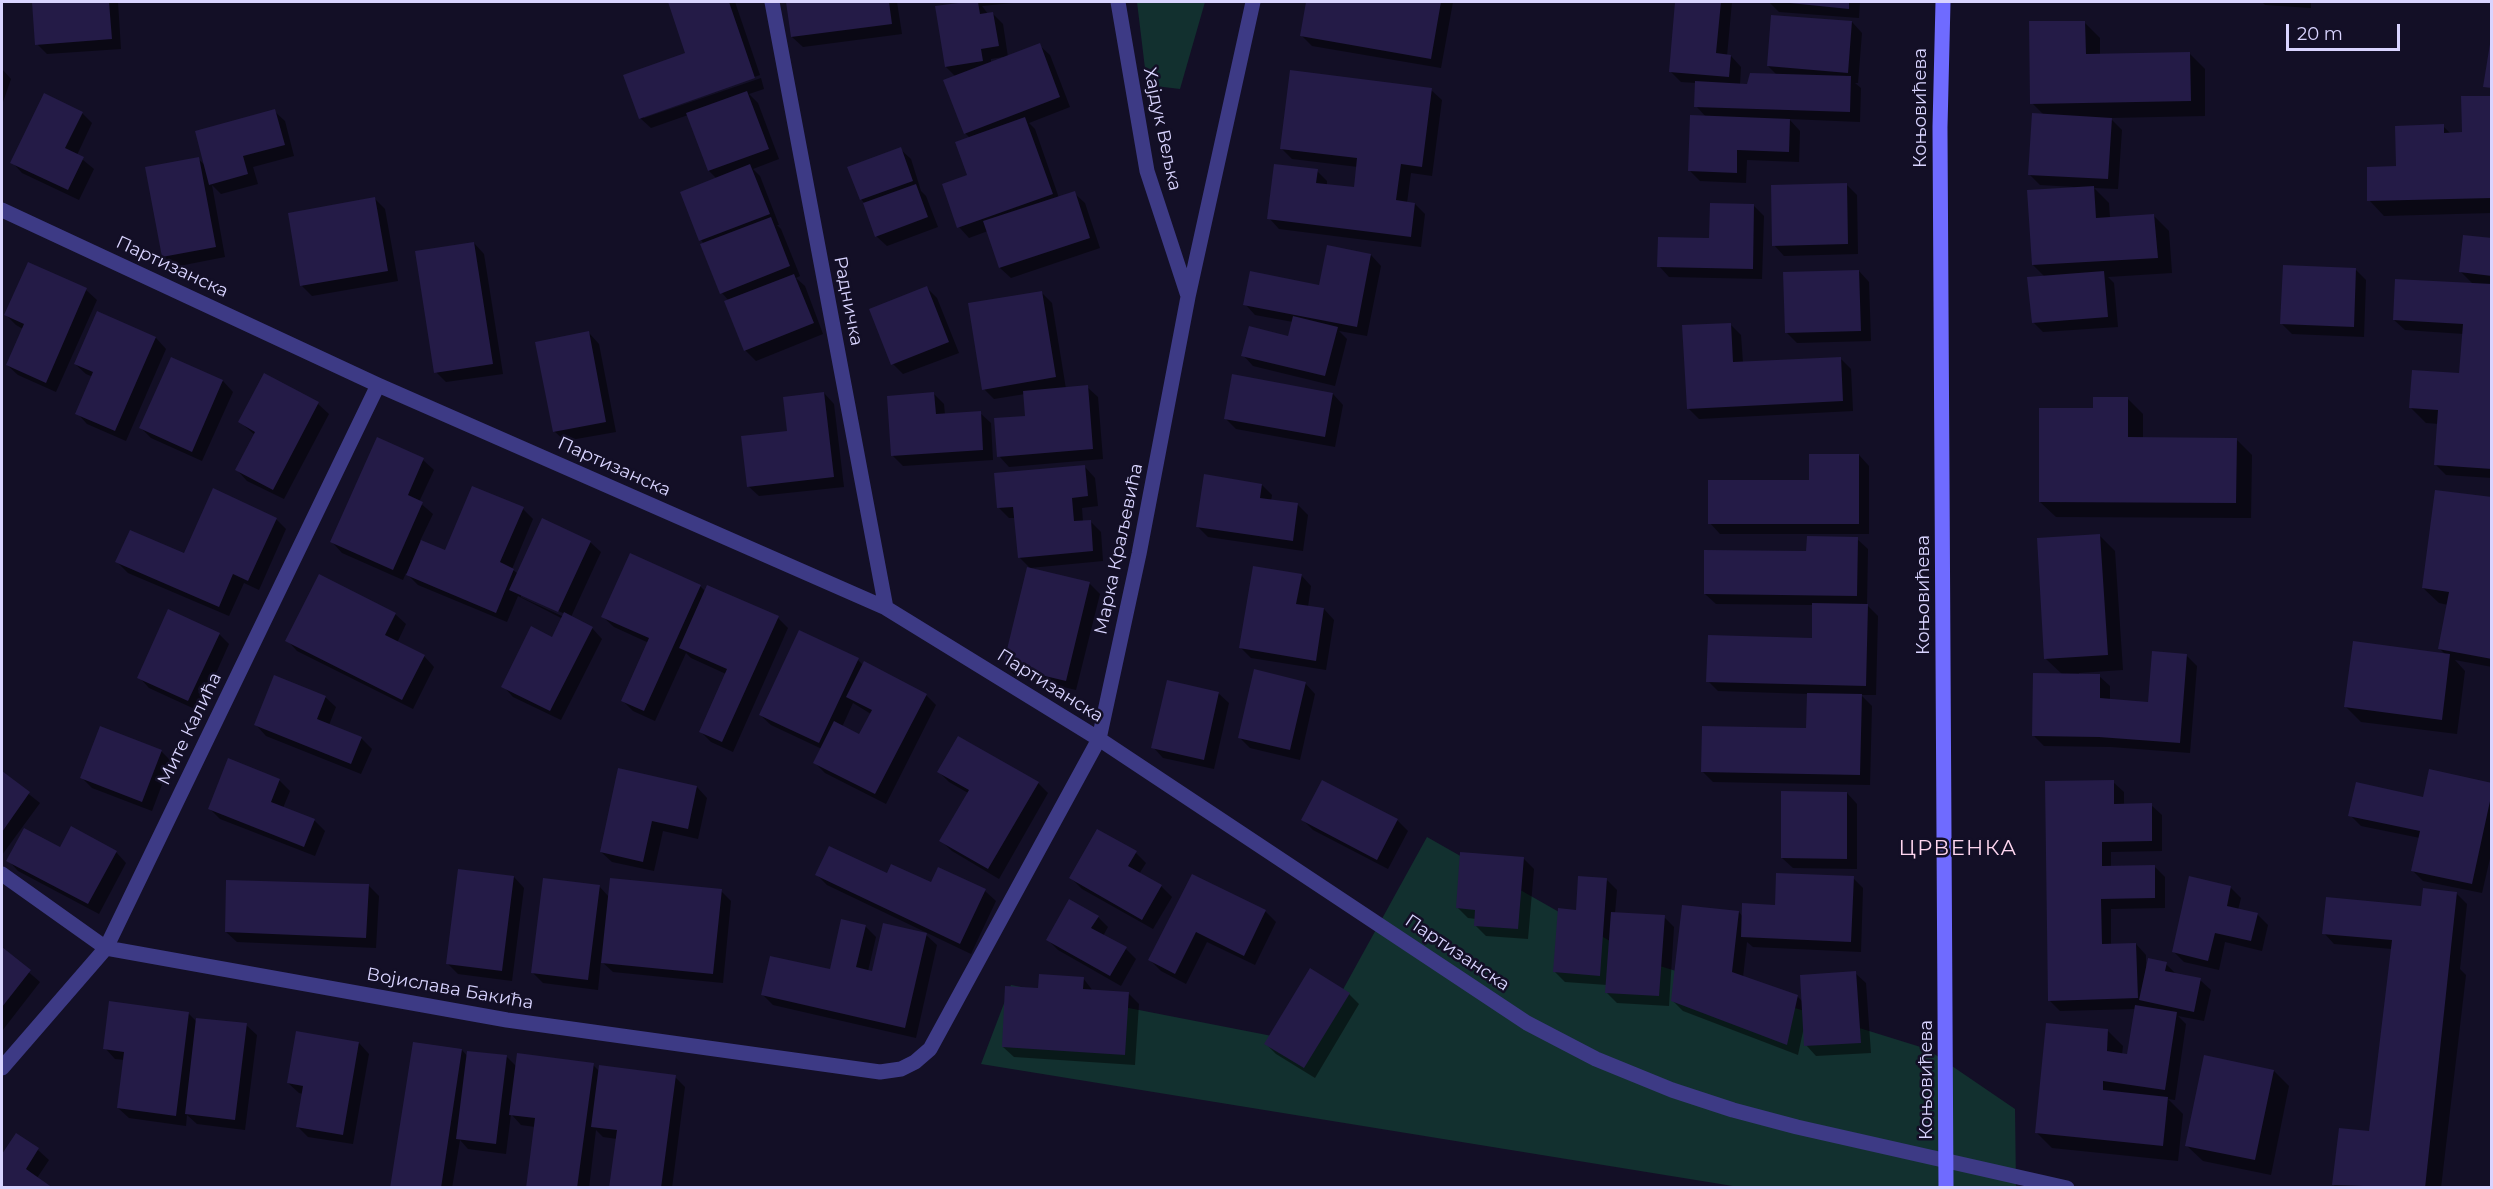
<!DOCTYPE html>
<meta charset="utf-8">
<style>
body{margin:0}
#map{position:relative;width:2493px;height:1189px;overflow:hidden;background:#130f26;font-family:Montserrat,sans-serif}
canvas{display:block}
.frame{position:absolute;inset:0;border:3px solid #d9d4ff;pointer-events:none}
.scale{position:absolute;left:2286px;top:24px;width:114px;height:27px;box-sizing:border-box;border:3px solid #d9d4ff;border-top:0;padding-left:8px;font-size:18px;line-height:21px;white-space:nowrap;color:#d9d4ff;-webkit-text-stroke:4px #130f26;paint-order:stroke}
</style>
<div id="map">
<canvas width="2493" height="1189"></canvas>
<div class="frame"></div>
<div class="scale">20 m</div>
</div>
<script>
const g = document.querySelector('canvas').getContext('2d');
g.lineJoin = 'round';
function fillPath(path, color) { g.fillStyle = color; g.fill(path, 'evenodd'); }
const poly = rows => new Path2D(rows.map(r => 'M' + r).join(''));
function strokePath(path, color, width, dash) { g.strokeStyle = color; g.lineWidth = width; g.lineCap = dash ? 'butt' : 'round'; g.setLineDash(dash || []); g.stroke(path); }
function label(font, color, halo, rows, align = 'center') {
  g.font = font + ' Montserrat,sans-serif'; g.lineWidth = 5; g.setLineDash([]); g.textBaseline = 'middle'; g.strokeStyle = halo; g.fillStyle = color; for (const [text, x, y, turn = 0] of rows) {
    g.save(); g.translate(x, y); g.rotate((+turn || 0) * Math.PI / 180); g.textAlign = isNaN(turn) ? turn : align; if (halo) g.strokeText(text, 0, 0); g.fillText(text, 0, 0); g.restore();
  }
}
fillPath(poly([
 [1137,2,1205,2,1180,89,1147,85],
 [1427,837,1647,962,1927,1049,2015,1109,2016,1187,1739,1187,981,1064,1011,985,1313,1044]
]), '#12302f');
fillPath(poly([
 [33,2,118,2,121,49,47,54,37,44],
 [670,2,735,2,760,75,644,115,644,118,761,78,764,89,749,94,758,103,779,159,753,169,760,176,779,225,777,225,781,229,800,276,796,278,805,286,823,334,756,361,745,350,729,301,722,293,704,244,701,240,717,179,709,171,688,115,651,128,640,118,687,54],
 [787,2,897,2,902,34,803,47,792,37],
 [964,2,1023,2,982,6,988,14,993,14,1003,24,1008,57,1039,45,1050,55,1070,107,1029,123,1035,129,1059,198,1074,193,1085,203,1100,248,1011,278,1000,268,988,231,969,238,959,227,969,176,970,138,965,133,956,77,946,67,966,3],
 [1003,57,1004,58,991,63,991,59],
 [1308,2,1453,2,1441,68,1312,46,1301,35],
 [1676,2,1732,2,1727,56,1731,56,1741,67,1740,85,1748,85,1778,76,1768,66,1852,22,1862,33,1858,83,1855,83,1861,88,1860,122,1789,119,1800,131,1799,162,1747,160,1746,183,1700,181,1690,171,1707,118,1696,106,1696,83,1681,82,1670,71],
 [1769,2,1860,2,1859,18,1779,12],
 [2262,2,2311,2,2311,8,2265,5],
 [2084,22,2100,38,2100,55,2189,53,2205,69,2205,116,2110,118,2122,130,2118,189,2094,188,2109,203,2110,218,2154,216,2169,231,2172,273,2108,277,2114,283,2118,327,2043,332,2033,322,2045,277,2033,265,2074,187,2040,185,2029,174,2044,115,2032,103],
 [2,69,11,79,2,105],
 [1431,90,1442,100,1432,176,1411,173,1407,203,1415,204,1425,214,1421,247,1279,229,1269,218,1317,171,1327,181,1327,186,1355,189,1358,167,1292,159,1281,148],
 [2492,97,2492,213,2384,216,2369,200,2397,168,2443,126,2451,134,2464,133],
 [274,111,285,121,294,156,253,167,258,184,221,194,212,185,225,257,174,267,164,256,198,159,206,166],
 [82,113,92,123,77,155,94,169,79,200,22,173,12,162],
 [900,149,911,159,921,191,926,196,938,227,887,246,876,236,865,204,861,199],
 [1846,184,1857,195,1858,254,1784,256,1774,245],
 [375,199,385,209,398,281,312,296,302,286],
 [1754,206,1764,216,1762,279,1669,277,1659,266,1711,240],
 [2492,240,2492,478,2446,475,2436,465,2439,424,2426,423,2411,408,2461,375,2464,334,2405,330,2394,320,2474,285,2460,271],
 [474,243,484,254,503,374,446,382,436,372],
 [1371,255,1381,266,1367,336,1339,331,1347,339,1335,386,1253,366,1243,355,1290,338,1293,322,1255,315,1245,304,1320,287],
 [29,264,86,290,97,300,56,392,18,375,7,365,23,329,16,325,6,315],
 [2356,270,2366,280,2364,337,2292,334,2282,324],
 [1859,271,1869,282,1871,341,1797,343,1787,333],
 [927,288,937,298,959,353,903,374,893,364],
 [1041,292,1052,303,1066,389,1087,387,1098,397,1103,459,1009,467,999,456,1027,417,1025,394,994,399,984,389],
 [98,313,156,338,166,349,126,441,87,424,77,413,93,377,86,374,75,364],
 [1731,325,1741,335,1743,363,1840,358,1851,369,1853,411,1699,419,1688,408],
 [589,333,599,344,616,432,565,441,554,431],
 [223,381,233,392,202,461,151,438,141,428],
 [824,393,834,404,844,487,759,496,748,486,788,432],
 [934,394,944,404,945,415,980,413,991,423,993,460,903,466,893,456],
 [1333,394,1343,405,1335,447,1236,429,1225,418],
 [2128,399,2143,414,2143,439,2236,439,2252,455,2251,518,2056,517,2040,502,2095,409],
 [318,404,329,414,284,499,247,481,237,470,255,435,240,422],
 [378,439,423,460,434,470,419,502,433,514,420,541,446,552,523,509,533,519,512,569,518,574,590,542,601,552,571,617,592,628,602,639,561,720,513,697,503,686,553,639,563,619,518,596,507,622,418,585,406,573,403,580,342,553,332,542],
 [521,594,565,614,564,617,521,597],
 [1859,455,1869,466,1869,534,1720,534,1710,523,1811,482],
 [1085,467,1095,478,1098,506,1082,508,1083,522,1090,521,1101,532,1103,561,1030,568,1019,557,1016,518,1009,518,999,508],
 [1262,485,1272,495,1271,501,1298,505,1308,515,1303,551,1208,537,1197,526],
 [2492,499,2492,667,2455,660,2465,671,2457,734,2361,722,2346,707,2445,654,2440,649,2448,605,2439,603,2423,588],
 [276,519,286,529,259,590,244,583,229,616,128,573,117,562,184,555],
 [2100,536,2115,551,2123,670,2079,673,2079,676,2099,676,2110,686,2110,700,2150,704,2186,655,2197,666,2190,753,2111,747,2044,746,2034,736,2063,675,2046,659],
 [1857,539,1868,549,1867,605,1878,616,1876,695,1861,695,1872,706,1870,785,1713,782,1702,771,1808,729,1809,694,1718,691,1708,681,1813,640,1814,605,1716,604,1705,594,1808,552],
 [1301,575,1311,586,1308,607,1324,609,1334,620,1326,670,1251,658,1241,648],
 [1089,583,1100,594,1076,690,1016,676,1005,666],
 [700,586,706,592,778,618,788,628,733,752,711,742,700,731,726,674,691,658,686,653,655,721,633,711,623,701,649,643,614,627,603,617],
 [395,614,406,624,397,643,424,656,434,667,413,709,297,651,287,640],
 [219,634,229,644,199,711,149,688,139,677],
 [858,660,863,665,926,695,936,705,886,804,825,773,815,763,822,749,771,725,760,715],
 [853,703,871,714,860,736,842,727],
 [1305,683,1315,694,1300,760,1250,748,1239,737],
 [1218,693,1229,703,1214,769,1163,758,1153,747],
 [325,697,336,707,329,725,361,738,372,749,361,774,266,736,256,725],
 [161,751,171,761,152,811,92,788,82,778],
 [939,772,1038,783,1048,793,999,879,952,851,941,841,968,793,949,782],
 [2,773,40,803,2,855],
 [279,780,290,791,283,808,315,821,325,831,315,856,220,819,209,808],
 [2113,782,2124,792,2124,805,2151,805,2162,815,2162,851,2111,852,2111,867,2155,867,2165,877,2165,908,2111,909,2111,945,2136,944,2146,955,2146,968,2166,964,2177,975,2200,980,2211,990,2204,1021,2178,1016,2186,1024,2175,1100,2168,1099,2183,1114,2178,1161,2052,1148,2037,1133,2108,1031,2123,1046,2122,1055,2128,1056,2136,1009,2060,1011,2049,1000],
 [2492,784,2492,850,2482,893,2423,881,2413,871,2420,838,2361,826,2350,815],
 [697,787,707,798,698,839,663,831,654,871,612,862,601,852],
 [1847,793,1857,804,1857,869,1793,868,1782,858],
 [1303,820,1397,820,1408,831,1388,869,1313,830],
 [60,849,116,852,126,863,99,914,18,871,8,860],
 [1136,853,1146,863,1139,874,1161,886,1172,897,1153,929,1082,889,1071,878],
 [1524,859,1534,869,1528,939,1486,936,1476,926,1476,919,1468,918,1457,907],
 [939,869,985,891,996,901,971,954,827,885,816,874,887,875,931,884],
 [1192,876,1266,912,1276,922,1255,965,1207,942,1186,984,1161,971,1150,960],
 [514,877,524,888,512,981,458,974,448,964],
 [1853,878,1863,888,1861,952,1753,947,1747,942,1743,977,1797,996,1803,1002,1855,973,1866,983,1871,1053,1816,1056,1806,1045,1804,1027,1798,1055,1683,1011,1673,1001,1739,912,1743,917],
 [1607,880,1617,890,1615,913,1664,917,1674,927,1669,1006,1617,1003,1607,993,1607,985,1565,982,1555,972],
 [368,885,379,896,376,948,237,942,226,932],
 [599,886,609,897,721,891,731,901,723,983,613,972,601,961,598,990,543,983,533,973],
 [2230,887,2241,898,2238,910,2257,914,2268,925,2262,951,2225,942,2219,970,2184,962,2174,952],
 [2456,893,2467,904,2460,969,2466,975,2441,1188,2336,1188,2334,1185,2370,1132,2392,949,2334,944,2324,933,2422,908],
 [1098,917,1108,927,1103,936,1126,949,1136,959,1121,986,1058,950,1048,940],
 [865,926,876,937,868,971,874,973,926,935,937,945,916,1038,773,1005,763,995,831,971],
 [2,949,40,982,2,1031],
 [1083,978,1093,991,1128,993,1139,1004,1135,1065,1014,1057,1003,1047,1039,990],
 [1349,994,1359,1004,1315,1078,1276,1054,1266,1044],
 [188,1013,197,1022,246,1025,257,1035,245,1130,197,1124,187,1115,186,1126,129,1118,118,1108,124,1060,115,1059,105,1048],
 [359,1043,369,1054,353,1144,308,1137,297,1126,303,1094,299,1093,288,1083],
 [462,1050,468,1057,507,1057,517,1067,593,1065,600,1072,675,1077,685,1087,672,1188,611,1188,617,1139,603,1137,596,1130,589,1188,527,1188,535,1127,521,1125,511,1114,506,1154,468,1149,460,1140,452,1188,392,1188],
 [2274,1071,2289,1086,2271,1175,2203,1161,2187,1146],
 [16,1135,38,1150,49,1160,37,1178,51,1188,2,1188,2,1157]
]), '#0007');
fillPath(poly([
 [32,2,109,2,112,39,35,45],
 [668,2,729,2,755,78,639,119,623,75,685,53],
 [786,2,889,2,892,24,791,37],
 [966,2,978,2,980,14,993,12,999,46,981,49,983,61,945,67,935,6],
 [1306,2,1441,2,1431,59,1300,36],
 [1675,2,1721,2,1716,53,1731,55,1729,77,1669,72],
 [1780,2,1849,2,1849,9],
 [1771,15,1852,21,1848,73,1767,66],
 [2029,21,2085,21,2086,54,2190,52,2191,101,2030,104],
 [1040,43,1060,97,964,134,943,80],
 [2490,44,2492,44,2492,88,2483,87],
 [1290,70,1432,88,1422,167,1401,164,1396,200,1415,203,1411,237,1267,219,1274,164,1318,169,1316,183,1354,187,1357,158,1280,149],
 [1750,73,1851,76,1850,112,1694,107,1695,81,1747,84],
 [747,91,769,149,708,171,686,113],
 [44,93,83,112,65,148,84,157,68,190,10,163],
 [2461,96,2492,96,2492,198,2367,201,2367,167,2396,166,2395,126,2444,124,2444,133,2462,132],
 [275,109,285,145,243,156,248,174,209,185,195,131],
 [2032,113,2112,118,2108,179,2028,175],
 [1690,115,1790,119,1789,152,1737,150,1737,173,1688,171],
 [1025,117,1053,194,957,228,942,184,967,175,955,142],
 [901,147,913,181,860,200,847,167],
 [199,157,216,247,162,257,145,167],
 [750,164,770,214,699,241,680,192],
 [1847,183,1848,244,1772,246,1771,185],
 [916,184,928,217,875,237,863,203],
 [2094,186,2096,218,2154,214,2158,258,2032,265,2027,190],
 [1075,191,1090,238,999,268,983,221],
 [375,197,388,271,300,286,288,213],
 [1710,203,1754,204,1753,269,1657,267,1658,237,1709,238],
 [771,217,790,266,720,294,700,244],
 [2463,235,2492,238,2492,276,2459,272],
 [474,242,493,364,434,373,415,251],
 [1327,245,1371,254,1357,327,1243,305,1250,271,1319,285],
 [28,262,87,288,46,383,6,365,24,324,4,315],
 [2283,265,2356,268,2354,327,2280,324],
 [1859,270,1861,331,1785,333,1783,272],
 [2104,271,2108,317,2032,323,2027,277],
 [794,274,814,323,744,351,724,301],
 [2395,279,2492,284,2492,469,2434,465,2438,410,2409,408,2412,370,2459,373,2463,324,2393,320],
 [927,286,949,342,891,365,869,309],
 [1042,291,1056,377,982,390,968,303],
 [97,311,156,337,115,431,75,414,93,372,74,364],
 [1293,316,1338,327,1325,376,1241,356,1249,326,1288,336],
 [1731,323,1733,362,1841,357,1843,401,1687,409,1682,325],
 [589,331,606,422,553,432,535,342],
 [171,357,223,380,192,452,139,428],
 [264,373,319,402,273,490,235,470,255,432,238,422],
 [1232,374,1333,393,1325,437,1224,419],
 [1088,385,1093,449,997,457,994,418,1025,416,1023,391],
 [824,392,834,477,747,487,741,436,787,431,783,397],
 [934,392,936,414,981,411,983,450,891,456,887,396],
 [2093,397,2128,397,2128,437,2237,438,2236,503,2039,502,2039,408,2093,408],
 [377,437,424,458,408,495,423,502,393,570,330,542],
 [1809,454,1859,454,1859,524,1708,524,1708,480,1809,480],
 [1085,465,1088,496,1072,498,1074,521,1091,520,1093,551,1018,558,1013,507,997,508,994,473],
 [1204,474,1262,484,1260,498,1298,503,1293,541,1196,527],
 [472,486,524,507,500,562,514,569,496,613,406,575,421,540,445,550],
 [213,488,277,518,248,581,233,574,219,607,115,562,130,530,184,553],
 [2435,490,2492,497,2492,659,2438,649,2449,592,2422,588],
 [542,518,591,541,558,612,509,590],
 [2100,534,2108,655,2044,659,2037,538],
 [1807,536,1858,537,1857,596,1704,594,1704,550,1806,551],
 [630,553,701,585,644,711,621,701,649,638,601,617],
 [1253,566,1302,574,1296,604,1324,608,1316,661,1239,648],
 [1027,567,1090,582,1066,681,1003,666],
 [319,574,396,613,385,635,425,655,402,700,285,641],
 [707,585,779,616,722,742,699,732,727,669,679,648],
 [1812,603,1868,604,1866,686,1706,682,1708,635,1812,638],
 [168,609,220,633,188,701,137,678],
 [564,612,593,627,550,711,501,687,531,626,552,637],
 [799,630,859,658,819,743,759,715],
 [2353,641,2450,654,2442,720,2344,707],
 [2152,651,2187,654,2180,743,2099,737,2032,736,2033,673,2100,674,2100,698,2148,702],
 [864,661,927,694,875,794,813,763,834,721,859,734,872,710,846,697],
 [1254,669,1306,682,1290,750,1238,738],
 [274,675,326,696,317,719,362,737,351,764,254,725],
 [1167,680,1219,692,1204,760,1151,748],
 [1807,693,1862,694,1860,775,1701,772,1702,726,1806,728],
 [100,726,162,750,142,802,80,778],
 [958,736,1039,782,988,869,939,841,969,790,937,772],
 [228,758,280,779,271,802,315,819,304,847,208,809],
 [618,768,697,786,688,829,652,821,643,862,600,852],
 [2429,769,2492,783,2492,792,2472,884,2411,871,2420,831,2348,816,2356,782,2423,797],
 [2,771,30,792,2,832],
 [1322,780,1398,819,1377,860,1301,820],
 [2114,780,2114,804,2152,803,2152,841,2102,842,2102,866,2155,865,2155,898,2101,899,2102,944,2136,943,2138,998,2048,1001,2045,781],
 [1781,791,1847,792,1847,859,1781,858],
 [71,826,117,851,88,904,6,861,24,828,60,847],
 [1097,829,1137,851,1128,866,1162,885,1142,920,1069,878],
 [829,846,887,873,891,864,931,882,938,867,986,889,960,944,815,875],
 [1460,852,1524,857,1518,929,1474,926,1475,910,1456,908],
 [458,869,514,876,502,971,446,964],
 [1776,873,1854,876,1851,942,1741,937,1742,903,1775,905],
 [1192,874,1266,910,1244,956,1196,932,1175,974,1148,960],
 [1578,876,1607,878,1600,976,1553,972,1558,908,1576,910],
 [2189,876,2231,886,2227,906,2258,913,2251,941,2215,933,2208,961,2172,952],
 [543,878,600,885,588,980,531,973],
 [610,878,722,889,713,974,601,963],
 [226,880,369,884,366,938,225,932],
 [2423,888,2457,892,2425,1188,2332,1185,2339,1128,2369,1131,2392,940,2322,934,2326,897,2421,906],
 [1069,899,1099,916,1091,928,1127,947,1110,976,1046,940],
 [1682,905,1739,911,1732,972,1798,995,1787,1045,1671,1001],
 [1611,912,1665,915,1659,996,1605,993],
 [841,919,866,925,856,967,872,971,883,923,927,933,905,1028,761,995,770,956,830,969],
 [2,947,31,970,2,1007],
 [2148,958,2167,962,2165,971,2201,978,2194,1012,2139,1000],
 [1310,968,1350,993,1304,1068,1264,1044],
 [1856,971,1861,1043,1804,1046,1800,975],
 [1039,974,1084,977,1083,989,1129,992,1125,1055,1002,1047,1005,986,1038,988],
 [109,1001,189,1012,176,1116,117,1108,124,1052,103,1049],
 [2135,1005,2177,1012,2165,1090,2103,1081,2103,1090,2168,1097,2163,1146,2035,1133,2046,1023,2108,1029,2107,1051,2127,1054],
 [196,1018,247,1023,235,1120,185,1114],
 [296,1031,359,1042,343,1135,296,1127,303,1086,287,1083],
 [413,1042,462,1049,441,1188,390,1188],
 [467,1051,507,1055,496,1144,456,1139],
 [517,1053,594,1063,577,1188,526,1188,535,1118,509,1115],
 [2204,1055,2274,1070,2255,1160,2185,1146],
 [599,1065,676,1075,661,1188,609,1188,617,1130,591,1127],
 [16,1133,39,1148,26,1169,53,1188,2,1188,2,1154]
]), '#241b47');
strokePath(poly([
 [772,2,886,608],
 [1118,2,1147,171,1188,296],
 [2,210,378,385,886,608,1099,739,1527,1023,1596,1059,1672,1090,1733,1110,1797,1127,2067,1188],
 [2,874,106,948,507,1020,880,1072,901,1069,915,1062,930,1049,1099,739,1139,554,1188,297,1253,2],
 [2,1068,106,948,378,385]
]), '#3d3a85', 15);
strokePath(poly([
 [1943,2,1940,127,1946,1188]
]), '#6f6bff', 15);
label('18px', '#d9d4ff', '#130f26', [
 ["Коњовићева",1921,108,-90],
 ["Хајдук Вељка",1162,129,78],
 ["Партизанска",172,267,25],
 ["Радничка",848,301,79],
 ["Партизанска",614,467,24],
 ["Марка Краљевића",1119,549,-78],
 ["Коњовићева",1924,595,-90],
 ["Партизанска",1050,686,32],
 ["Мите Калића",190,729,-64],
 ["Партизанска",1457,953,34],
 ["Војислава Бакића",450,989,10],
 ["Коњовићева",1927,1080,-90]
]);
g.letterSpacing = '1.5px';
label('21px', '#ffd6f0', '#130f26', [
 ["ЦРВЕНКА",1958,849]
]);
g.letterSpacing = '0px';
</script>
